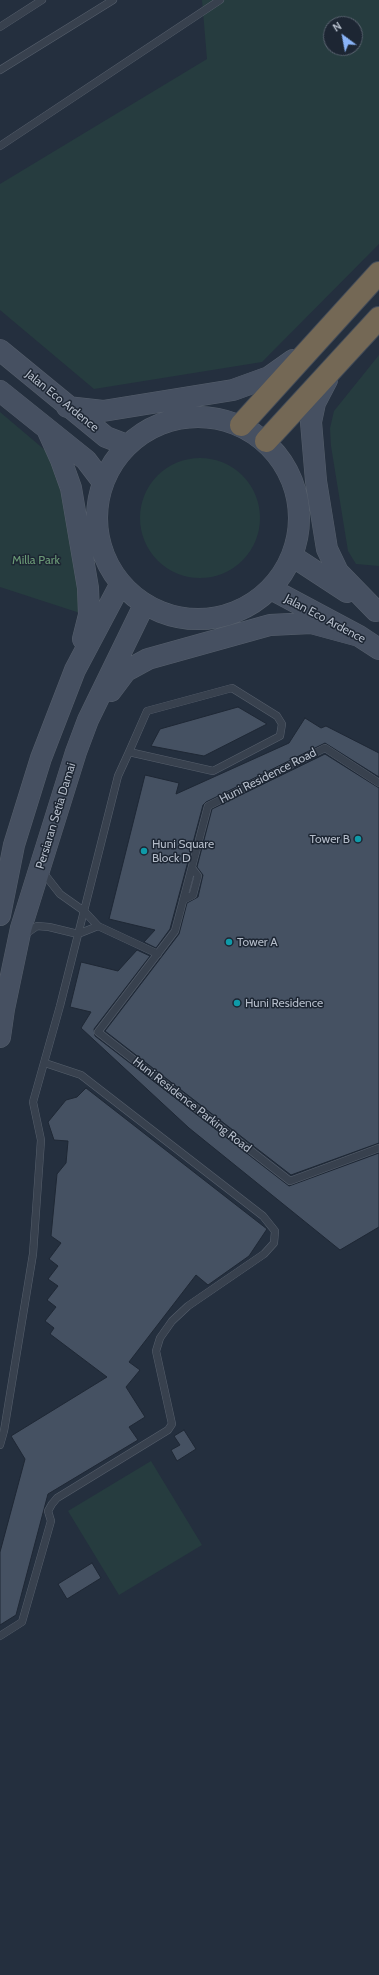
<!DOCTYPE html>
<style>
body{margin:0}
#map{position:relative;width:379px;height:1975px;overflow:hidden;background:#242f3e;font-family:Cabin,sans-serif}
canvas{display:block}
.north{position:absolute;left:323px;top:16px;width:40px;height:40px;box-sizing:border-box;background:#1d2633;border:1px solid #59626f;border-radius:50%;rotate:328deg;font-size:11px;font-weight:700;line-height:16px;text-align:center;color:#b4bcc9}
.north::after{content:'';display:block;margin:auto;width:14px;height:18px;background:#8ab4f8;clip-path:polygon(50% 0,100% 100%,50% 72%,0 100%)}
</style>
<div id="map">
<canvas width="379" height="1975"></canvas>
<div class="north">N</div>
</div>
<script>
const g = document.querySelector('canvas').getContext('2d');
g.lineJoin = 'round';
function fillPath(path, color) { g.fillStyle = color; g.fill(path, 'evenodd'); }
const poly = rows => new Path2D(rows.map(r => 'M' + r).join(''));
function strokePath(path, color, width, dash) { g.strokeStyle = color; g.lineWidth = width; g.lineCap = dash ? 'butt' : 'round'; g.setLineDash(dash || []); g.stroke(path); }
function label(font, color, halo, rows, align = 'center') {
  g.font = font + ' Cabin,sans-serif'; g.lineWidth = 3; g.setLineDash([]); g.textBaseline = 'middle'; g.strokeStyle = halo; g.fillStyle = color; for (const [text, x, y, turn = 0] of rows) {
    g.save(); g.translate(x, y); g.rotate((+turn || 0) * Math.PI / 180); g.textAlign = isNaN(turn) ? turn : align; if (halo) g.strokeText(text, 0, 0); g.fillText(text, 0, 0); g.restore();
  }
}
fillPath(poly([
 [202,0,379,0,379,244,262,362,94,389,0,310,0,184,207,59],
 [331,24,355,24,355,48,331,48],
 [379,355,379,566,356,564,348,551,331,446,330,428,334,411],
 [0,412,46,451,57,468,83,614,0,587],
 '140 518a60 60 0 1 1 120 0a60 60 0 1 1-120 0Z',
 [151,1461,202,1545,119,1595,68,1511]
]), '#263c3f');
const building = poly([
 [238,707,267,724,204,756,151,746,160,729,238,707],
 [305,718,321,728,326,726,379,753,379,777,325,743,206,802,203,805,170,929,156,948,144,942,155,930,109,919,145,775,179,783,176,794,289,743,305,718],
 [325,754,379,788,379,1143,291,1175,105,1031,179,934,187,903,198,897,203,875,197,867,212,809,325,754],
 [137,950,150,956,94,1029,95,1036,289,1186,379,1153,379,1227,340,1250,189,1128,81,1028,91,1012,70,1007,81,962,118,971,137,950],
 [86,1088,267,1229,249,1256,208,1285,196,1275,129,1362,140,1370,126,1387,145,1417,129,1427,138,1440,48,1494,16,1615,0,1625,0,1552,25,1459,11,1436,107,1377,50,1334,54,1328,45,1321,56,1307,47,1300,58,1286,48,1279,58,1266,49,1259,61,1243,51,1236,57,1174,66,1163,68,1141,54,1140,48,1122,66,1100,77,1097,86,1088],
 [184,1430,196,1449,177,1461,171,1450,180,1445,174,1436,184,1430],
 [92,1563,101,1578,67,1599,58,1584,92,1563]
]);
fillPath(building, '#455162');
strokePath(building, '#1f2835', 1);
const lane = poly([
 [0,27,42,0],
 [0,70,113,0],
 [0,146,220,0],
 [379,783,325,748,208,806,175,931,98,1032,290,1181,379,1148],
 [42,871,60,894,84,911,98,926,158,954],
 [183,900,193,895,198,876,192,868],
 [24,935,37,926,49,927,78,934,98,926],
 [0,1445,4,1431,33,1254,41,1140,33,1102,60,1006,118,776,129,752,147,711,232,688,277,716,282,724,280,736,213,771,129,752],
 [0,1636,22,1622,51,1521,48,1511,52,1504,57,1498,168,1430,172,1424,156,1351,160,1338,172,1321,188,1306,264,1254,274,1243,275,1231,263,1216,81,1075,45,1063]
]);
const secondary = poly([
 [0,350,106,437,127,445],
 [327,380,315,403,311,422,316,481,327,549,338,572,376,611],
 [0,391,86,460,102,481],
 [67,407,103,411,233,390,269,377,293,360],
 '97 518a101 101 0 1 1 202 0a101 101 0 1 1-202 0Z',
 [47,429,61,460,71,488,88,588,89,615,83,639],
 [292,556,347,592],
 [271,589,359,636,379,649],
 [111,691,126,671,148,659,270,625,311,623,359,636],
 [0,915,14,845,41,758,75,670,120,585],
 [0,1037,4,1009,21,928,76,752,88,720,144,605]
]);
const highway = poly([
 [241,425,379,273],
 [266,441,379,318]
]);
strokePath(lane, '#565f6c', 8);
strokePath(secondary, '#565f6c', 22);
strokePath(highway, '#434c59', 24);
strokePath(lane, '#38414e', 7);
strokePath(secondary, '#465061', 21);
strokePath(highway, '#746855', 22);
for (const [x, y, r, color] of [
 [358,839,4,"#0f9aa8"],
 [144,851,4,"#0f9aa8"],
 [229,942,4,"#0f9aa8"],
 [237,1003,4,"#0f9aa8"]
]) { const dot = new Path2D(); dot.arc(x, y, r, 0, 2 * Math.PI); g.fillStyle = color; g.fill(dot); strokePath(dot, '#1d2633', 1.5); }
label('12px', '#b4bcc9', '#1d2633', [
 ["Jalan Eco Ardence",62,401,39],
 ["Jalan Eco Ardence",325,619,28],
 ["Huni Residence Road",268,776,-27],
 ["Persiaran Setia Damai",56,816,-73],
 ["Huni Residence Parking Road",192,1105,38]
]);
label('12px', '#6b9a76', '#1d2633', [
 ["Milla Park",36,560]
]);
label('12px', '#b4bcc9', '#1d2633', [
 ["Tower B",350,839,"right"],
 ["Huni Square",152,844],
 ["Block D",152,858],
 ["Tower A",237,942],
 ["Huni Residence",245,1003]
], 'left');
</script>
